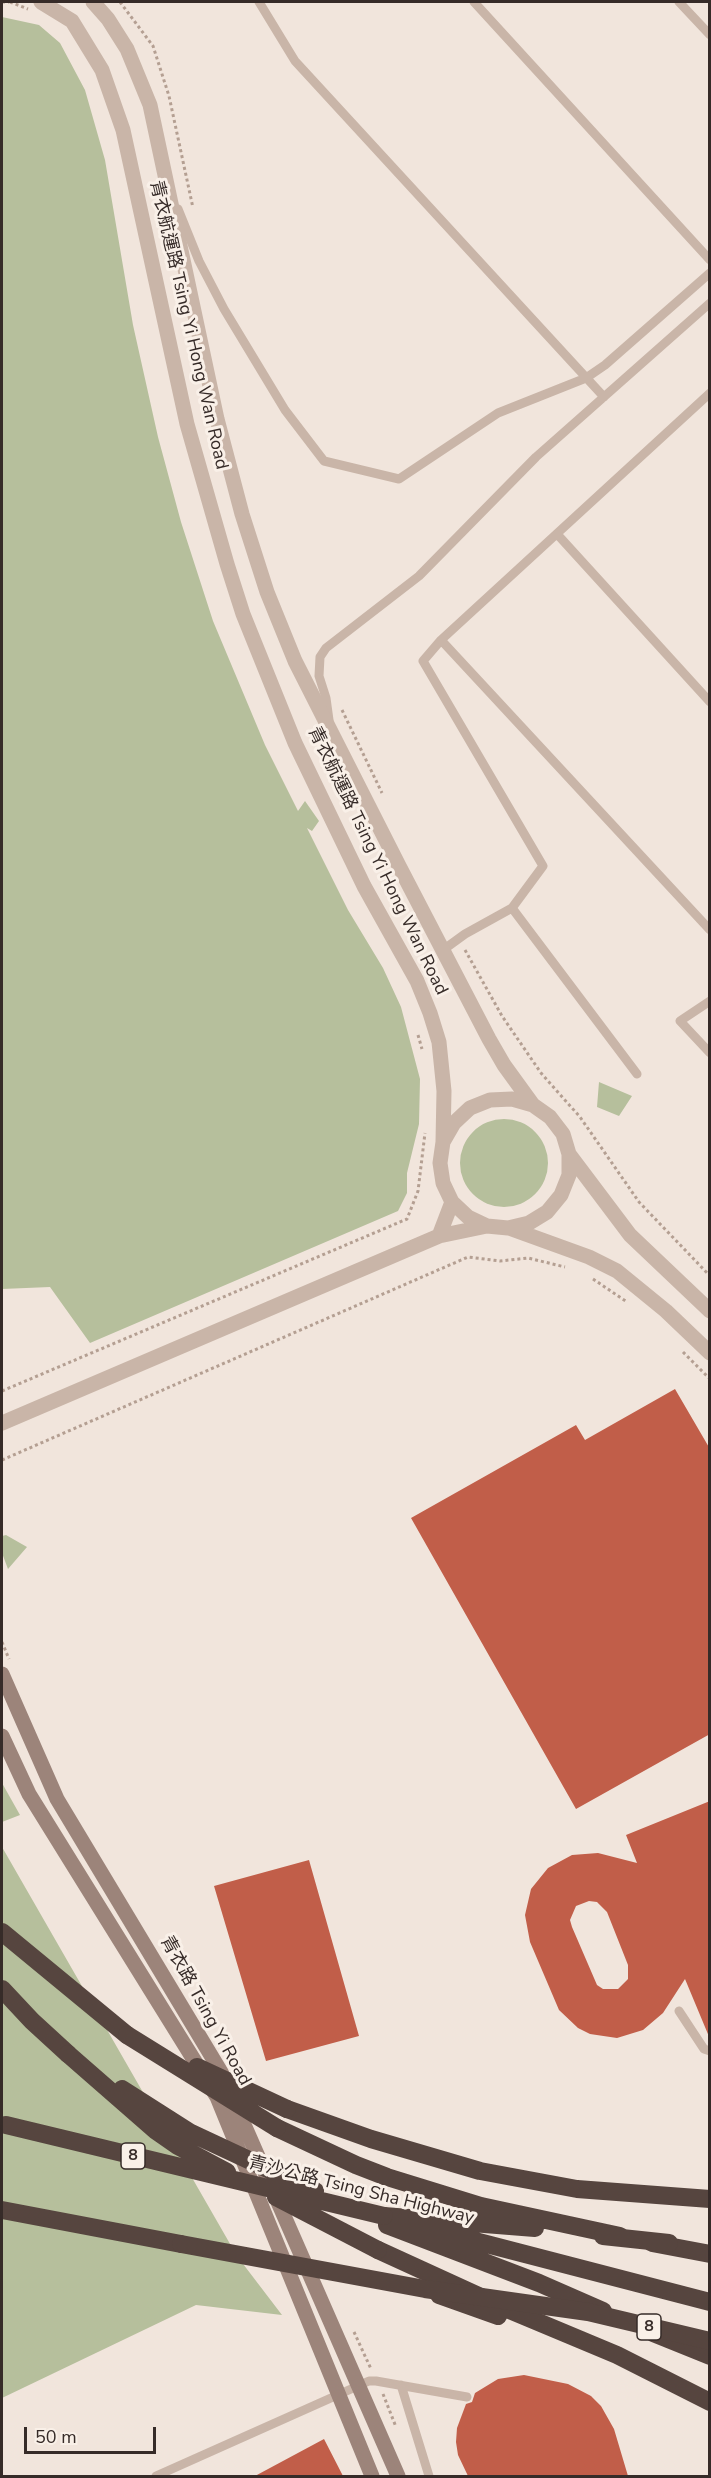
<!DOCTYPE html>
<meta charset="utf-8">
<style>
body{margin:0}
#map{position:relative;width:711px;height:2478px;overflow:hidden;background:#f1e5dc;font-family:"Nunito Sans",sans-serif}
canvas{display:block}
.frame{position:absolute;inset:0;border:3px solid #362b28;pointer-events:none}
.scale{position:absolute;left:24px;top:2427px;width:132px;height:27px;box-sizing:border-box;border:3px solid #362b28;border-top:0;padding-left:8px;font-size:18px;line-height:21px;white-space:nowrap;color:#362b28;-webkit-text-stroke:4px #f9f0e8;paint-order:stroke}
</style>
<div id="map">
<canvas width="711" height="2478"></canvas>
<div class="frame"></div>
<div class="scale">50 m</div>
</div>
<script>
const g = document.querySelector('canvas').getContext('2d');
g.lineJoin = 'round';
function fillPath(path, color) { g.fillStyle = color; g.fill(path, 'evenodd'); }
const poly = rows => new Path2D(rows.map(r => 'M' + r).join(''));
function strokePath(path, color, width, dash) { g.strokeStyle = color; g.lineWidth = width; g.lineCap = dash ? 'butt' : 'round'; g.setLineDash(dash || []); g.stroke(path); }
function label(font, color, halo, rows, align = 'center') {
  g.font = font + ' "Nunito Sans","Noto Sans TC",sans-serif'; g.lineWidth = 6; g.setLineDash([]); g.textBaseline = 'middle'; g.strokeStyle = halo; g.fillStyle = color; for (const [text, x, y, turn = 0] of rows) {
    g.save(); g.translate(x, y); g.rotate((+turn || 0) * Math.PI / 180); g.textAlign = isNaN(turn) ? turn : align; if (halo) g.strokeText(text, 0, 0); g.fillText(text, 0, 0); g.restore();
  }
}
fillPath(poly([
 [2,17,39,25,60,43,85,90,105,160,133,325,158,437,181,522,213,621,265,745,298,811,305,801,319,821,312,831,307,828,348,910,383,968,401,1007,420,1079,419,1124,407,1173,407,1193,398,1211,90,1343,50,1287,2,1289],
 [599,1082,632,1096,619,1116,597,1107],
 '460 1163a44 44 0 1 1 88 0a44 44 0 1 1-88 0Z',
 [6,1535,27,1547,8,1569,2,1553,2,1536],
 [2,1783,20,1815,2,1822],
 [2,1847,237,2256,282,2315,196,2305,2,2398]
]), '#b6bf9c');
fillPath(poly([
 [675,1389,710,1449,710,1734,576,1809,411,1518,576,1425,585,1440],
 [710,1801,710,2039,685,1979,663,2013,643,2030,617,2038,590,2034,578,2028,559,2010,530,1942,525,1915,531,1889,548,1868,572,1855,598,1853,637,1863,626,1835],
 [589,1901,597,1902,607,1912,628,1965,628,1979,618,1989,603,1989,597,1985,572,1927,570,1920,576,1906],
 [309,1860,359,2036,266,2061,214,1886],
 [524,2375,568,2384,591,2396,601,2406,614,2429,628,2476,468,2476,458,2455,456,2442,457,2428,466,2404,472,2402,475,2393,498,2379],
 [324,2439,343,2476,255,2476]
]), '#c15e49');
strokePath(poly([
 [2,2,9,2],
 [10,2,28,9],
 [120,2,153,46,169,96,193,208],
 [342,710,382,793],
 [465,950,502,1016,541,1073,580,1117,639,1202,710,1276],
 [418,1035,422,1049],
 [593,1279,627,1302],
 [683,1352,710,1379],
 [2,1391,407,1219,418,1191,425,1133],
 [2,1460,468,1257,500,1261,528,1258,565,1267],
 [2,1642,9,1659],
 [354,2332,371,2369],
 [383,2394,396,2427]
]), '#b49f92', 3, [3, 3]);
strokePath(poly([
 [259,2,295,61,604,397],
 [474,2,710,260],
 [679,2,710,35],
 [178,209,199,261,224,309,285,410,324,461,399,479,498,413,586,378,605,365,710,273],
 [710,393,441,640,710,930],
 [557,534,710,702],
 [441,640,423,661,543,866,512,908],
 [329,720,326,698,319,676,320,657,326,648,419,576,536,457,710,303],
 [443,950,465,934,512,908,637,1074],
 [710,1001,680,1021,710,1053],
 [679,2011,704,2049,710,2051],
 [401,2385,429,2476],
 [156,2476,369,2381,376,2381,467,2397]
]), '#c9b5a8', 9);
strokePath(poly([
 [41,2,72,21,102,70,123,130,187,424,227,564,243,614,295,743,364,886,417,981,430,1013,439,1042,444,1091,443,1142],
 [93,2,108,19,127,49,150,105,217,419,242,514,267,592,295,661,399,866,489,1039,504,1065,533,1105],
 [569,1154,630,1235,710,1311],
 [509,1228,589,1257,617,1271,666,1311,710,1353],
 [439,1236,452,1202],
 [2,1423,439,1236,487,1226,508,1228,529,1223,547,1212,561,1195,569,1175,569,1154,563,1134,550,1117,533,1105,512,1099,490,1100,470,1108,454,1123,443,1142,440,1163,443,1183,452,1202,468,1217,487,1226]
]), '#c9b5a8', 15);
strokePath(poly([
 [2,1674,57,1799,221,2072,398,2476],
 [2,1736,29,1794,217,2097,372,2476]
]), '#9c847a', 15);
strokePath(poly([
 [2,1932,127,2035],
 [2,1989,32,2021,68,2054],
 [287,2109,371,2139,480,2171,577,2189,710,2199],
 [277,2128,356,2165,387,2177,481,2206,620,2236],
 [2,2210,181,2244],
 [384,2216,535,2228],
 [387,2225,539,2283,603,2311],
 [421,2227,710,2302],
 [652,2243,710,2254],
 [378,2250,507,2309,617,2355,710,2402],
 [439,2295,498,2316],
 [653,2333,710,2356]
]), '#56453f', 18);
strokePath(poly([
 [127,2035,277,2128],
 [68,2054,155,2130,178,2146,227,2172],
 [197,2067,287,2109],
 [122,2089,191,2133,315,2191],
 [6,2125,384,2216],
 [276,2197,378,2250],
 [603,2236,669,2243],
 [181,2244,425,2289,588,2312,710,2341]
]), '#56453f', 18);
for (const [x, y, w] of [
 [133,2156,24],
 [649,2327,24]
]) { const box = new Path2D(); box.roundRect(x - w / 2, y - 13, w, 26, 4.5); g.fillStyle = '#f9f0e8'; g.fill(box); strokePath(box, '#362b28', 1.5); }
label('bold 16px', '#362b28', null, [
 ["8",133,2156],
 ["8",649,2327]
]);
label('18px', '#362b28', '#f9f0e8', [
 ["青衣航運路 Tsing Yi Hong Wan Road",188,325,77],
 ["青衣航運路 Tsing Yi Hong Wan Road",377,861,64],
 ["青衣路 Tsing Yi Road",205,2011,61],
 ["青沙公路 Tsing Sha Highway",361,2191,14]
]);
</script>
